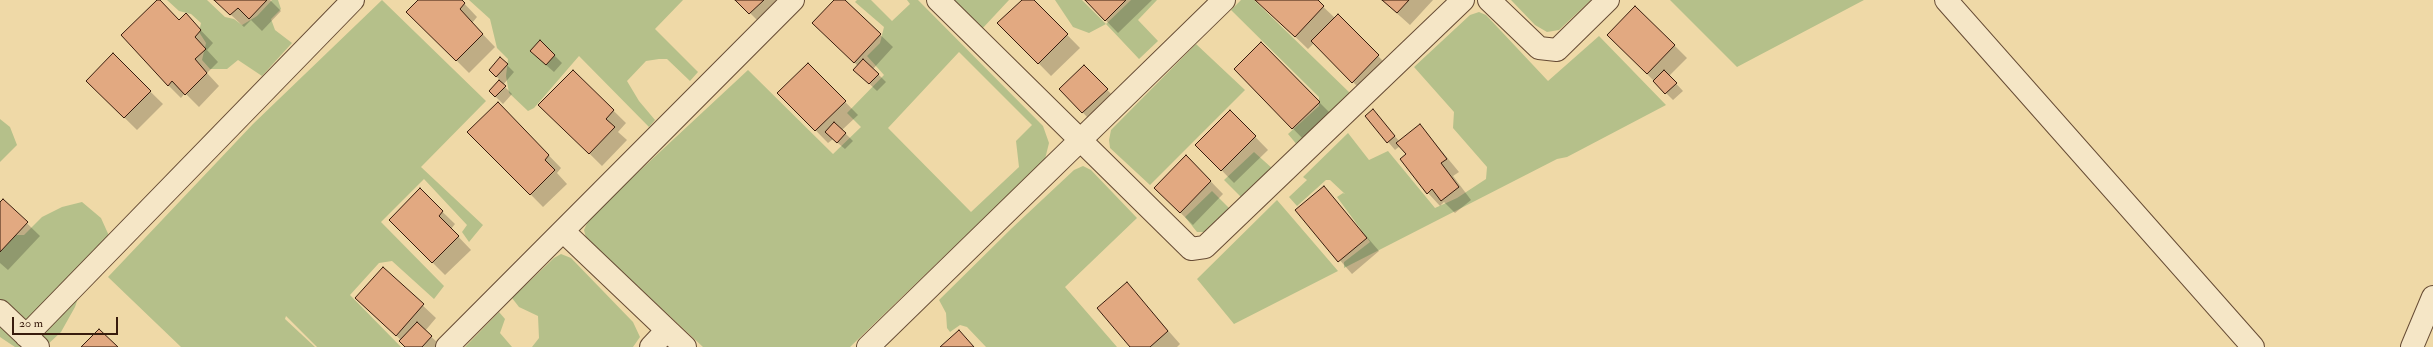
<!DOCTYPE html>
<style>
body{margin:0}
#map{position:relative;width:2433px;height:347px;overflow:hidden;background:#efd9a7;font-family:"IM FELL Double Pica",serif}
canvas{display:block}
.scale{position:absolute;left:12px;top:317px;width:106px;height:18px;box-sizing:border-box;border:2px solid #381c0d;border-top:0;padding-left:5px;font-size:12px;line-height:14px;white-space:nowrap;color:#381c0d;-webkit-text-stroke:3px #f5e6c6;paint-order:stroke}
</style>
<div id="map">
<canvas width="2433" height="347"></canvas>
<div class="scale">20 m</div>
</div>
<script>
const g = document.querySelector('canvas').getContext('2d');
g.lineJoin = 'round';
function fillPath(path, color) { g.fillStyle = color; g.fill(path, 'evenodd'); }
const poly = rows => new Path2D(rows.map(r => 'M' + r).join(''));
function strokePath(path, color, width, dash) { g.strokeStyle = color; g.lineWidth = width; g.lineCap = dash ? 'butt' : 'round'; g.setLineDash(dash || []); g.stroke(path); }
fillPath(poly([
 [167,0,207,0,225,17,234,19,242,25,257,16,272,0,278,0,281,9,271,19,275,30,292,43,262,76,238,60,227,69,210,69,202,60,206,43,199,32,201,23,191,14,179,11],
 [382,0,486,101,421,167,483,225,469,242,462,232,467,225,424,179,381,222,444,286,434,299,392,261,379,263,350,295,401,347,317,347,286,316,285,319,315,347,181,347,108,277,253,124],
 [469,0,683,0,655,29,698,72,690,81,667,59,659,59,646,61,627,81,639,101,655,120,649,127,579,56,534,108,528,111,509,93,506,76,508,59,497,48,490,19],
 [857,0,871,0,892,21,910,4,907,0,918,0,1043,126,1049,143,1045,159,850,347,703,347,586,238,584,230,590,217,748,70,833,154,861,127,847,113,884,75,867,56,880,43,884,27,855,2],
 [959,52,1032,125,1016,141,1019,167,971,212,888,128],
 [951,0,1009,0,981,30],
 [1055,0,1082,0,1106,24,1131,0,1157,0,1138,20,1158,41,1139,59,1106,24,1089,33,1073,27],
 [1241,0,1254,0,1351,94,1298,146,1288,134,1319,106,1319,97,1231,10],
 [1511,0,1591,0,1559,30,1547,32,1535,25],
 [1670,0,1864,0,1737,67],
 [1479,12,1486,15,1548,81,1599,36,1666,105,1567,157,1557,159,1344,268,1344,262,1370,242,1337,197,1343,193,1345,194,1330,180,1326,180,1297,206,1289,197,1307,180,1303,177,1348,133,1369,160,1388,151,1435,208,1457,198,1486,179,1487,167,1453,128,1454,112,1414,67,1470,15],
 [1196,44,1245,90,1150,185,1110,148,1109,140,1111,130],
 [0,119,10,127,17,145,0,162],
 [1254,152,1273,169,1243,199,1224,180],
 [1083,166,1091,170,1137,218,1065,287,1117,347,986,347,967,327,960,325,950,332,947,328,946,313,939,300,1012,228,1074,170],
 [1212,191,1231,210,1208,232,1197,232,1185,217],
 [1277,200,1338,271,1234,324,1197,279],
 [82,202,101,218,110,238,89,265,75,307,61,332,45,347,15,347,0,337,0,235,24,235,42,217,62,207],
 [561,254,571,258,633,322,640,337,633,347,532,347,539,338,538,316,519,307,512,298,554,258],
 [499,312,505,319,500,333,512,347,465,347]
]), '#b5c08a');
fillPath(poly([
 [159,0,180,21,186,15,213,43,207,50,218,62,207,73,219,86,199,107,185,93,181,98,168,85],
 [215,0,270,0,281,11,262,31,251,20,244,27],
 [419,0,461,0,477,17,472,23,495,47,469,73,408,12],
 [737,0,789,0,763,26],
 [836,0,844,0,893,47,873,69,886,82,877,91,855,70,858,66,826,36],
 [1023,0,1033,0,1080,48,1051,76,999,23],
 [1086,0,1152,0,1118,33],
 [1257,0,1316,0,1335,18,1338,16,1391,69,1366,95,1314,43,1308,49],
 [1382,0,1433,0,1410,25],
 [540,41,562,63,554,72,538,58],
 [1261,44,1332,115,1305,141,1235,69],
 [1674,45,1687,58,1669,76,1683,91,1673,100,1621,48],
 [113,55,163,104,137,130,87,81],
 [808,64,858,115,842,130,853,141,845,149,833,139,828,143,779,93],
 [507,65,514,72,503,85,512,94,503,104,490,91,500,80,490,70],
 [573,71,626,123,618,132,627,140,602,166,540,105],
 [1092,74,1114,97,1090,120,1060,89],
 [498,103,561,168,557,173,567,184,543,207,469,132],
 [1373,110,1399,141,1420,125,1459,172,1453,176,1471,200,1455,213,1444,202,1440,206,1428,193,1407,154,1400,146,1395,150,1366,116],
 [1230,111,1268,150,1234,183,1197,145],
 [1186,156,1223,194,1193,225,1155,188],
 [1324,187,1379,251,1352,274,1296,210],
 [420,190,455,224,451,229,471,250,445,275,390,220],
 [3,200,40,236,8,270,0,263,0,204],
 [383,268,436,318,425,331,439,344,436,347,406,347,401,340,369,311],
 [1127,284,1180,344,1177,347,1131,347]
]), '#0003');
const building = poly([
 [157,0,160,0,179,20,186,13,201,30,195,37,206,49,195,59,207,73,185,95,172,81,168,86,121,35,157,0],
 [214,0,267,0,249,19,238,8,230,15,214,0],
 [418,0,462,0,465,3,460,9,483,34,456,61,406,12,418,0],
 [735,0,764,0,749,14,735,0],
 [834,0,845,0,881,34,854,63,812,23,834,0],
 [1022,0,1034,0,1068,34,1038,64,997,23,1022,0],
 [1085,0,1126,0,1105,21,1085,0],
 [1255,0,1318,0,1324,6,1295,37,1255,0],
 [1382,0,1409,0,1397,13,1382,0],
 [1635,6,1675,45,1647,74,1607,35,1635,6],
 [1338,14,1379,55,1352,83,1311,41,1338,14],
 [540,40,555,55,546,65,530,51,540,40],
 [1261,42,1320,102,1292,129,1234,69,1261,42],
 [113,53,151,91,124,118,86,81,113,53],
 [500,57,508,64,496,77,489,70,500,57],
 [863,59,879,74,869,84,853,70,863,59],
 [808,63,846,101,815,131,777,93,808,63],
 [1084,65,1108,89,1082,113,1059,89,1084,65],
 [573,70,614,110,606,119,615,127,589,154,538,105,573,70],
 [1664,70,1677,83,1665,94,1653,81,1664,70],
 [499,80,506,86,495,97,489,91,499,80],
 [498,102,549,155,545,160,555,170,530,195,467,132,498,102],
 [1373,109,1395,136,1387,143,1365,116,1373,109],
 [1230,110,1256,136,1221,171,1195,145,1230,110],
 [834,122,846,133,837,143,825,132,834,122],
 [1420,124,1447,159,1441,163,1459,187,1441,201,1432,189,1427,194,1400,159,1406,154,1396,143,1420,124],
 [1186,155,1211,181,1180,213,1154,188,1186,155],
 [1324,186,1367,238,1338,262,1295,210,1324,186],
 [420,188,443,211,439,216,459,236,432,263,389,220,420,188],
 [3,199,28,222,0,252,0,202,3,199],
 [383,267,424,304,396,336,355,298,383,267],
 [1127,282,1168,331,1150,347,1130,347,1097,308,1127,282],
 [417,322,432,336,422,347,405,347,399,341,417,322],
 [99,329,118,347,81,347,99,329],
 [959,330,974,347,940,347,959,330]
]);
fillPath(building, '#e2a981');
strokePath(building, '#381c0d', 1);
const minor = poly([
 [938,0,1191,249,1205,247,1463,0],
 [1489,0,1539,48,1557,50,1608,0],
 [563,231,667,330],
 [0,311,38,347],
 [26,336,353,0],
 [447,347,793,0],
 [651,347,667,330,685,347],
 [868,347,1224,0],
 [2412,347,2433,297]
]);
const tertiary = poly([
 [1946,0,2253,347]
]);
strokePath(minor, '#664b34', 24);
strokePath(tertiary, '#664b34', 24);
strokePath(minor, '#f5e6c6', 22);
strokePath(tertiary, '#f5e6c6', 22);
</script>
